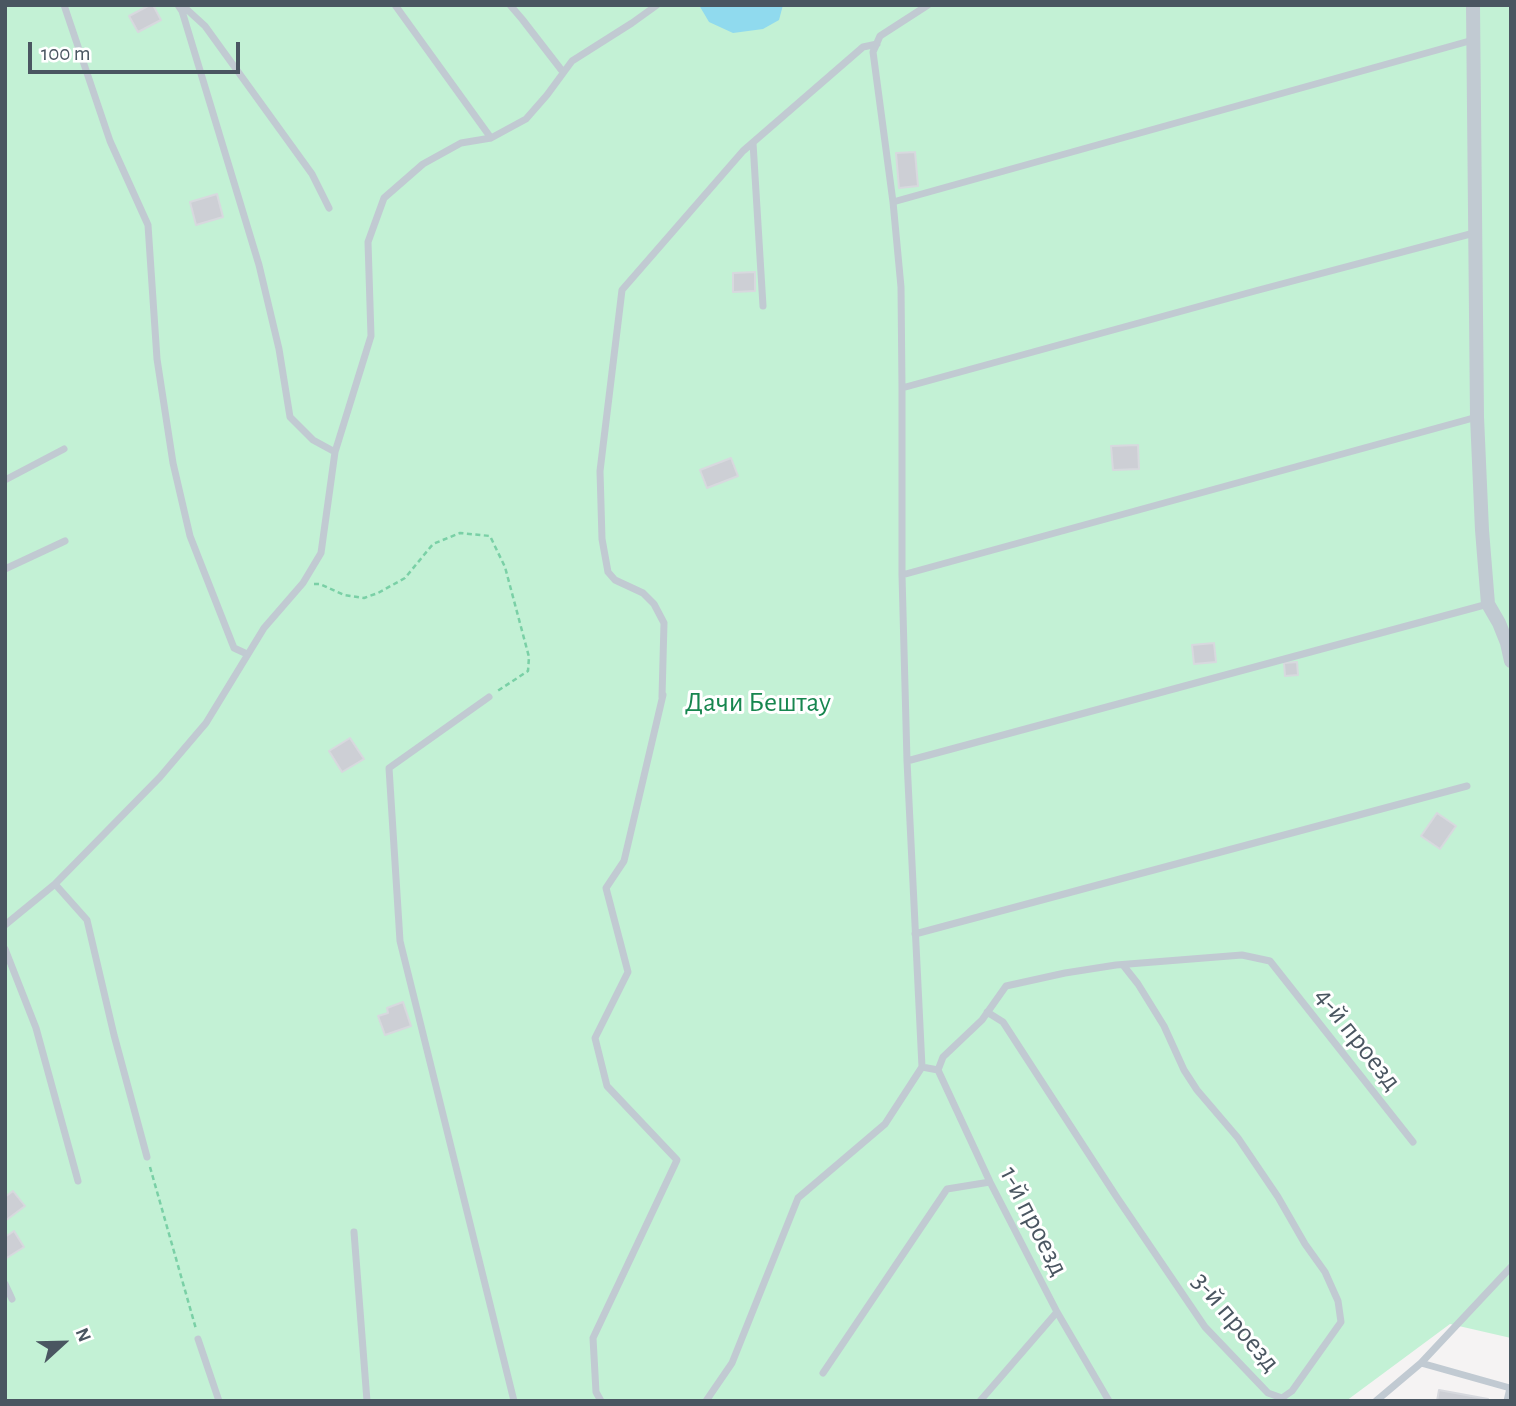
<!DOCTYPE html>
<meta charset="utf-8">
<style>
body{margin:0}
#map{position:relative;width:1516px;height:1406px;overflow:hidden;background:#f5f3f3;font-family:"Alegreya Sans",sans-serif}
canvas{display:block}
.frame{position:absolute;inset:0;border:7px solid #4a5661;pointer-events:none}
.north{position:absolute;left:28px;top:1308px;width:70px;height:70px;-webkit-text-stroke:5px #fff;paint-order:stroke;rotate:68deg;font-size:19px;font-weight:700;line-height:28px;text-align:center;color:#4a5661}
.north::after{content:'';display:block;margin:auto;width:24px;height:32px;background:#4a5661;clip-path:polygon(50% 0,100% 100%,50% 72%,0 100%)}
.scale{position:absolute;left:28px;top:42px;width:212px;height:32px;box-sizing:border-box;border:4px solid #4a5661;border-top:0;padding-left:9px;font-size:21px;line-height:24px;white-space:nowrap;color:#4a5661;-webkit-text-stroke:5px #fff;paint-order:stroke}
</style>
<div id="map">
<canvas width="1516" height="1406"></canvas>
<div class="frame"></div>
<div class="north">N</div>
<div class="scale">100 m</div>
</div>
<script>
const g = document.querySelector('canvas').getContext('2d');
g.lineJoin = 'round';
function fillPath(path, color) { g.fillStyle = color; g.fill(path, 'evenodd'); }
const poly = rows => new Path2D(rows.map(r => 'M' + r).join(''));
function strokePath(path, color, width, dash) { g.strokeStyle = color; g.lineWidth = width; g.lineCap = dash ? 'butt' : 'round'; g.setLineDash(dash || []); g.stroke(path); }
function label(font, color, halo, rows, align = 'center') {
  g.font = font + ' "Alegreya Sans",sans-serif'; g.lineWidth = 6; g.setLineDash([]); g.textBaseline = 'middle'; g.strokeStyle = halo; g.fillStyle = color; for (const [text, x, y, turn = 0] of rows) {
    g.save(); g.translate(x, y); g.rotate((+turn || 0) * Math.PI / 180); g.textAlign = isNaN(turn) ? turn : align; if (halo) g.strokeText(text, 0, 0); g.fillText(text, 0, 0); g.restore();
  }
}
fillPath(poly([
 [5,5,1511,5,1511,1338,1450,1324,1346,1401,5,1401]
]), '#c3f1d5');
fillPath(poly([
 [699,5,783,5,779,20,763,29,733,33,709,22]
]), '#90daee');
const building = poly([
 [150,5,153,5,161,20,138,32,129,16,150,5],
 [915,152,918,186,899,188,896,153,915,152],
 [217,194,223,217,196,225,190,202,217,194],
 [755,272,755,291,733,292,733,273,755,272],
 [1138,445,1139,469,1113,470,1111,446,1138,445],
 [731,458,738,476,707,488,700,470,731,458],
 [1214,643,1216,662,1194,664,1192,645,1214,643],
 [1297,662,1298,675,1285,676,1284,663,1297,662],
 [350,738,364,759,342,772,329,751,350,738],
 [1437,813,1456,826,1440,849,1421,836,1437,813],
 [403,1002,411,1026,385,1035,378,1016,388,1013,387,1008,403,1002],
 [13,1191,25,1206,5,1221,5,1197,13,1191],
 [14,1231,24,1247,5,1259,5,1237,14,1231],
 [1439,1390,1488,1399,1488,1401,1437,1401,1439,1390]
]);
fillPath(building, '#cdcfd5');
strokePath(building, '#d7d9de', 2);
strokePath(poly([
 [314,584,320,584,344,595,364,598,378,593,405,578,433,544,460,533,490,536,505,567,529,657,528,671,496,692],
 [150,1167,196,1329]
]), '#7ad0a6', 2.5, [5, 3.5]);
strokePath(poly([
 [64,5,110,141,148,225,157,359,173,463,190,536,234,648,247,654],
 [178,5,182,11,259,265,279,349,290,417,313,440,335,452],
 [182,5,205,26,312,174,329,208],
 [395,5,491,138],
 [510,5,522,19,563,72],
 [753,143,763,306],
 [893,202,1473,40],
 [902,388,1255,291,1474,233],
 [5,480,64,449],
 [5,569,65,541],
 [902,575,1477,417],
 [489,697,389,768,400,941,514,1401],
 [662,697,664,623,654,604,643,593,615,580,608,572,602,539,600,471,622,290,743,151,863,47,877,44],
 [907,761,1488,604],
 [55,884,87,920,114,1035,147,1157],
 [5,925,55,884,160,777,206,723,264,628,303,583,321,553,335,452,371,336,368,242,384,198,423,164,461,143,491,138,526,119,547,95,572,61,632,23,657,5],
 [915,934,1467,786],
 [5,949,36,1028,78,1181],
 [987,1012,1003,1022,1116,1196,1205,1327,1268,1393,1282,1398,1292,1391,1341,1322,1338,1301,1325,1272,1305,1244,1278,1197,1238,1138,1197,1090,1184,1070,1164,1026,1138,984,1123,965],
 [922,1067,938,1070,990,1182,1057,1312,1109,1401],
 [938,1070,943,1057,982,1020,1006,986,1065,973,1116,965,1242,955,1270,961,1413,1142],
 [354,1232,367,1401],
 [5,1284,12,1299],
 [198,1339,219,1401],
 [1421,1363,1510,1388,1507,1401],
 [823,1373,947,1189,990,1182],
 [601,1401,596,1392,593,1338,677,1160,607,1086,595,1038,628,972,606,888,624,861,663,695],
 [706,1401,732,1363,798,1198,885,1124,922,1067,907,761,902,575,902,388,901,287,893,202,873,52,880,36,928,5],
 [980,1401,1057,1312],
 [1376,1401,1421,1363,1511,1267]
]), '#c1cad2', 7);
strokePath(poly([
 [1473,5,1477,417,1482,530,1488,604,1499,623,1507,643,1511,661]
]), '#c1cad2', 14);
label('28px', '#17864f', '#fff', [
 ["Дачи Бештау",758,703]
]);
label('28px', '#4a5661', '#fff', [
 ["4-й проезд",1358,1039,52],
 ["1-й проезд",1034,1221,63],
 ["3-й проезд",1236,1322,50]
]);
</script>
